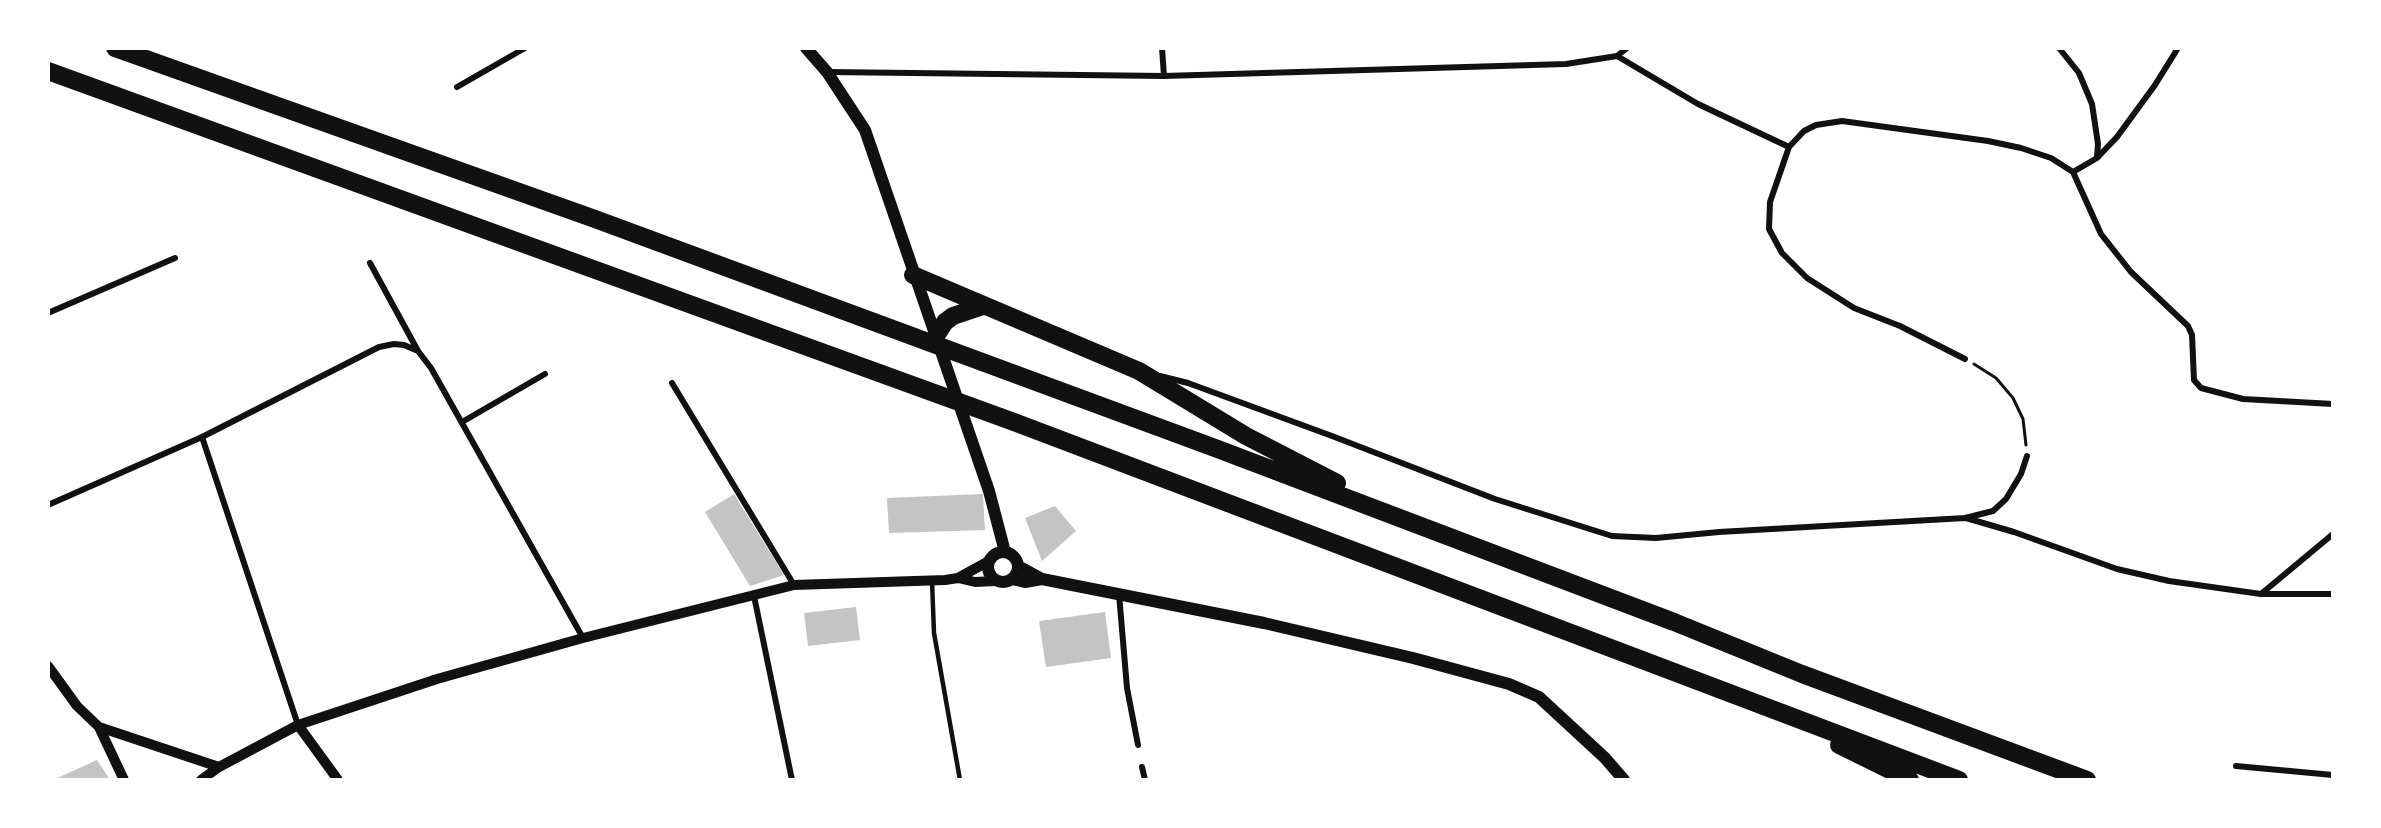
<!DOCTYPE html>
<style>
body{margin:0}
#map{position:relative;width:2381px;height:828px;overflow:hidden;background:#fff;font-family:Helvetica,sans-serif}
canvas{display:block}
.frame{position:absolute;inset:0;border:50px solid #fff;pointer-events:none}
</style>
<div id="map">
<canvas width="2381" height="828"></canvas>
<div class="frame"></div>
</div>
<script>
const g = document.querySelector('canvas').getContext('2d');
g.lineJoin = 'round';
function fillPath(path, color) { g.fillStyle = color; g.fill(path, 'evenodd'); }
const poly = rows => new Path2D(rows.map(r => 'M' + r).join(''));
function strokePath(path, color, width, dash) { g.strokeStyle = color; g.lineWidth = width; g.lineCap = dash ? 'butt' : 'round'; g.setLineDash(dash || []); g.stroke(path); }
fillPath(poly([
 [734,494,784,575,750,586,705,512],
 [983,494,985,530,889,533,887,498],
 [1055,506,1076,531,1042,561,1025,518],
 [856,607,860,640,808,646,804,613],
 [1105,612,1111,658,1046,667,1039,621],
 [97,760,110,780,53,780]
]), '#c4c4c4');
strokePath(poly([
 [1974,364,1996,378,2013,398,2023,419,2026,445]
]), '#111', 3);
strokePath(poly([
 [932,581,934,633,960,780]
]), '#111', 4.5);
strokePath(poly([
 [1162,48,1164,76],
 [2059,48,2079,73,2092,104,2098,144,2097,157],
 [1617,56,1698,104,1789,147],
 [828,72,1164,76,1566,64,1617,56,1627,48],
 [457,87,525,48],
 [2073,172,2101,234,2131,272,2188,326,2192,335,2194,380,2201,388,2243,399,2333,404],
 [2073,172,2097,158,2117,137,2155,85,2178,48],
 [370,263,418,351],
 [48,313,175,258],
 [1965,359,1900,326,1854,308,1807,278,1782,253,1769,229,1770,202,1789,147,1804,131,1816,125,1842,121,1988,141,2021,148,2051,158,2073,172],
 [1160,376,1188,383,1332,436,1495,499,1612,536,1656,538,1719,532,1965,518,1993,511,2006,499,2021,474,2027,456],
 [672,383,794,585],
 [462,422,545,374],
 [202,437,298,725],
 [48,505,202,437,379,347,394,344,404,345,418,351,431,368,583,638],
 [1966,518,2014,532,2117,569,2169,581,2261,594,2333,594],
 [1119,594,1127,688,1138,745],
 [2261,594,2333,534],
 [754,596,792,780],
 [2236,766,2333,775],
 [1142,767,1145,780]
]), '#111', 6);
strokePath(poly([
 [958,578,975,582,996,581],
 [48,666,77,706,99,727,124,780],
 [298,725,338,780],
 [99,727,219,767],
 [201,780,219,767,298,725,437,679,583,638,794,585,945,580,958,578,989,561]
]), '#111', 10);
strokePath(poly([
 [806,48,827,72,865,130,989,491,1005,552],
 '988 567a15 15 0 1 1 30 0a15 15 0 1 1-30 0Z',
 [1018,566,1042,579,1264,623,1413,658,1509,684,1539,697,1605,758,1624,780],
 [1012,579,1025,582,1042,579]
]), '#111', 12);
strokePath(poly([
 [115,48,595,219,1215,448,1674,622,1802,674,2087,780],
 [48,71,1014,422,1959,780],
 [913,275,1139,371,1246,436,1337,483],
 [936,336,945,322,953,316,983,306],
 [1839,745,1910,780]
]), '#111', 18);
</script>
